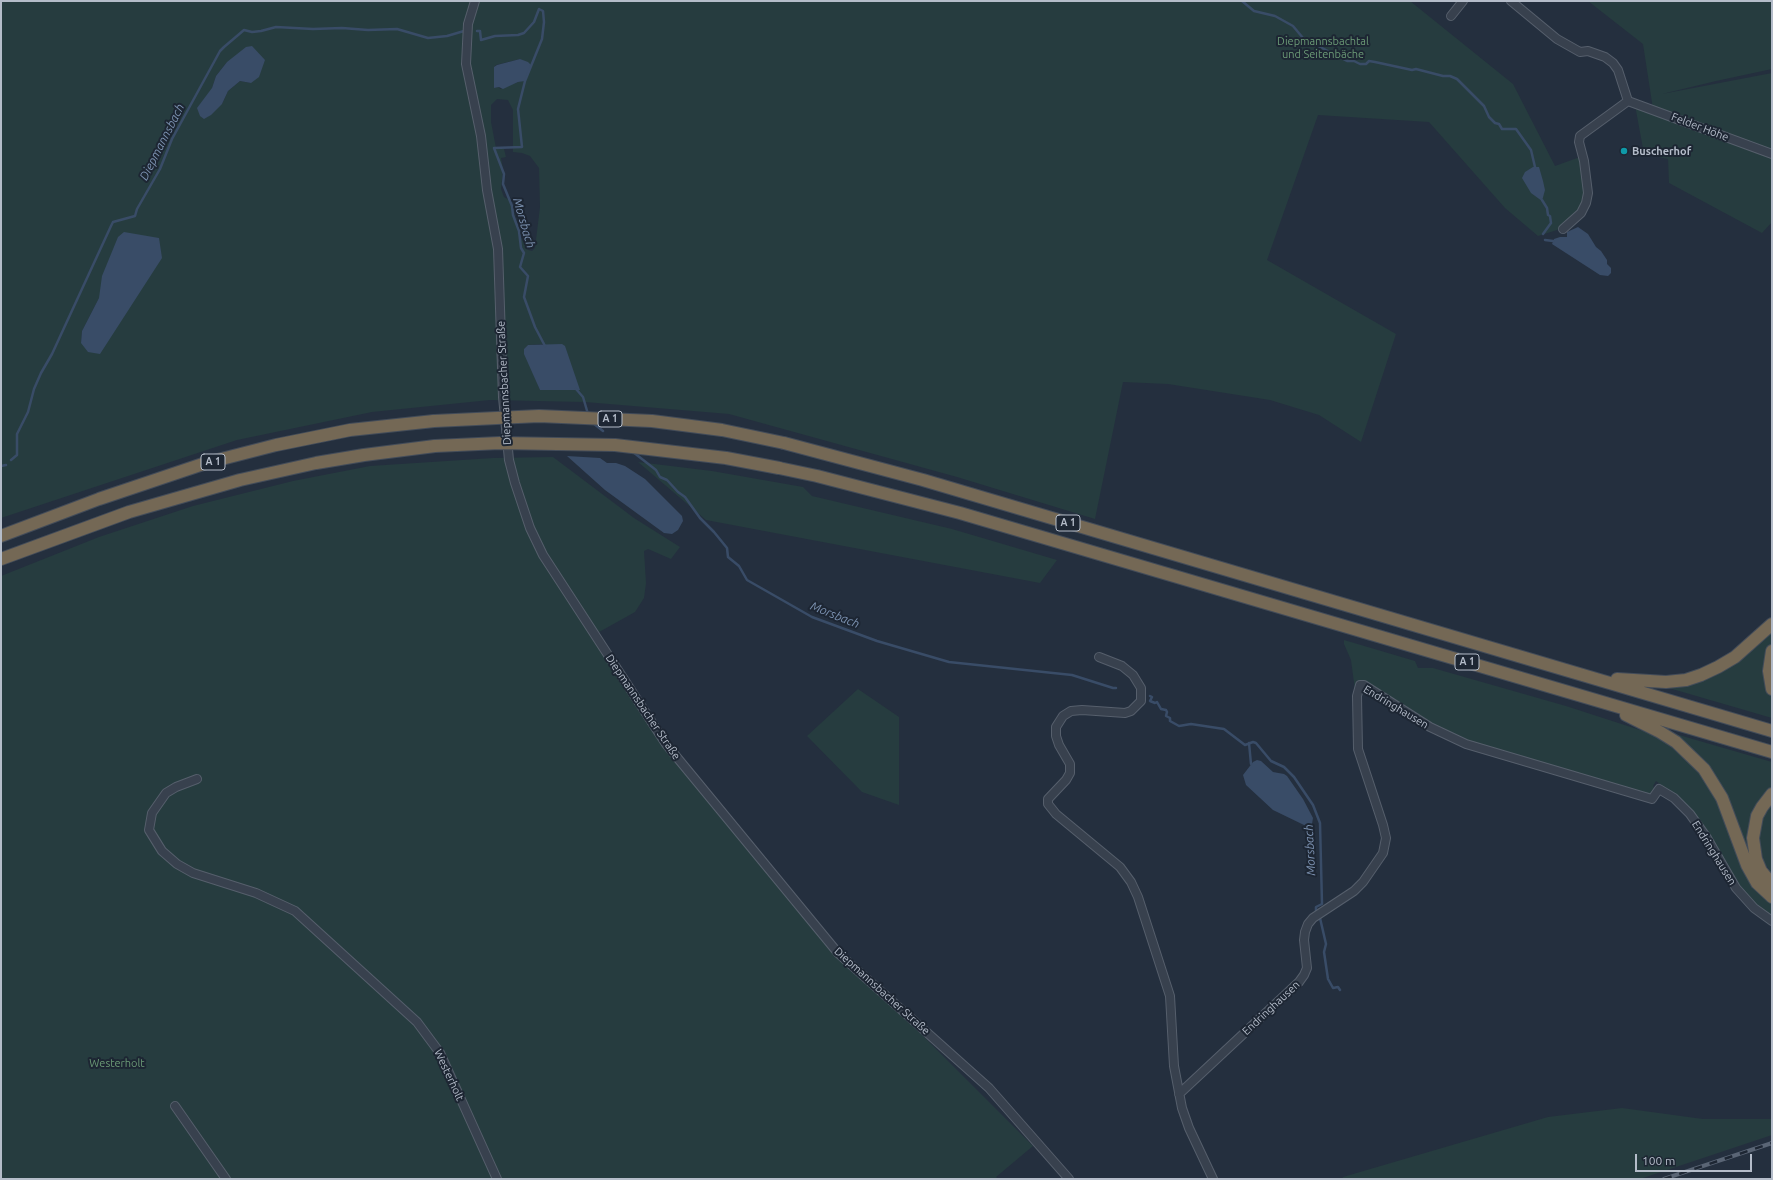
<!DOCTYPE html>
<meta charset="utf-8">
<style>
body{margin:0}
#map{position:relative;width:1773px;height:1180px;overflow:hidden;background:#242f3e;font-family:Ubuntu,sans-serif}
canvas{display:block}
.frame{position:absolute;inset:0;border:2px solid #b4bcc9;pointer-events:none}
.scale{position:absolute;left:1635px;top:1154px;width:117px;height:18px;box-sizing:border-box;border:2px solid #b4bcc9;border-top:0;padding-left:5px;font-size:12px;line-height:14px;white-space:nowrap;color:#b4bcc9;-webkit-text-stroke:3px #1d2633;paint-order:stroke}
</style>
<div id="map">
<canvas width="1773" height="1180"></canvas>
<div class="frame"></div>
<div class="scale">100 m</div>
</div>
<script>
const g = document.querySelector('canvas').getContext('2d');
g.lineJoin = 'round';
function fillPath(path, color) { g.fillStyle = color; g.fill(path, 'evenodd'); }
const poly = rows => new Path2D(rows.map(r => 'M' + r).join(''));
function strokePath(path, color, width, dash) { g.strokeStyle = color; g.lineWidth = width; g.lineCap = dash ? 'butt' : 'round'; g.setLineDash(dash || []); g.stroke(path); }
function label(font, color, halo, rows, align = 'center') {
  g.font = font + ' Ubuntu,sans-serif'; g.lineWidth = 4; g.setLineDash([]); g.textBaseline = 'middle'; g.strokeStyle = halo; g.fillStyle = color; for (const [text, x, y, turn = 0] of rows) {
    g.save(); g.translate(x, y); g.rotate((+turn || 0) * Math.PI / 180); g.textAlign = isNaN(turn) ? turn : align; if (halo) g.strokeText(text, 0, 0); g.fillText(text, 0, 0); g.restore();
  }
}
fillPath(poly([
 [1,1,1410,1,1513,84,1555,166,1580,157,1585,192,1581,210,1557,230,1538,236,1505,208,1429,122,1318,115,1267,260,1396,334,1361,442,1319,415,1270,400,1168,384,1123,382,1095,519,957,477,729,414,585,402,490,400,372,412,237,440,1,518],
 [520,59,523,81,518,82,500,89,499,87,494,88,494,67,496,65],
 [227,62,251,83,240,81,228,91,222,104,212,88,216,76],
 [497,99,508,100,513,110,513,152,522,153,530,156,539,168,540,207,535,248,532,251,528,250,520,236,511,201,504,197,501,189,503,169,501,158,506,157,504,149,496,148,491,122,491,105],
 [99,298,81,343,82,331],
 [544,344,579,390,540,390,524,349,528,345],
 [1588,1,1772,1,1772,69,1716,81,1662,94,1772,73,1772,222,1762,233,1669,183,1668,159,1644,154,1635,105,1653,109,1643,44],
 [553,457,634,518,680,547,671,559,648,549,644,551,646,583,644,598,635,612,592,636,664,747,851,971,914,1027,1033,1146,996,1177,998,1179,1,1179,1,576,99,537,193,506,293,481,370,466,493,458],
 [638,462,712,471,803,487,812,496,952,529,1057,560,1040,583,706,520],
 [1772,628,1769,689,1772,698,1772,718,1662,686,1689,682],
 [1344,640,1415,661,1418,668,1433,668,1566,706,1643,731,1664,740,1680,751,1705,779,1772,903,1772,918,1748,899,1679,798,1656,781,1653,786,1655,789,1652,794,1647,794,1450,736,1364,681,1355,690,1351,660,1344,644],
 [858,689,899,717,899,805,862,792,807,736],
 [1672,733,1772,762,1772,790,1758,807,1757,876,1733,817],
 [1772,804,1772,874,1764,862,1759,842,1759,833,1762,819],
 [1622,1108,1703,1119,1772,1119,1772,1135,1640,1179,1342,1179,1343,1177,1548,1117]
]), '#263c3f');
fillPath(poly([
 [252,46,265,60,259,77,251,83,240,81,228,91,222,104,211,115,204,119,200,116,197,108,212,88,216,76,227,62,246,47],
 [520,59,528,62,531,65,525,81,518,82,503,89,499,87,494,88,494,67,497,65],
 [1533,167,1539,167,1543,181,1545,190,1542,201,1531,193,1522,178,1525,172],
 [1578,227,1588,234,1596,247,1601,251,1607,260,1607,264,1611,268,1611,273,1608,276,1600,275,1552,244,1554,239,1560,237,1567,237,1567,232],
 [124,232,159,238,162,258,100,354,88,352,81,343,82,331,99,298,102,276,118,237],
 [562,344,565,346,580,390,540,390,524,354,524,349,528,345],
 [567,456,600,458,607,463,616,463,625,466,645,479,682,516,683,521,678,530,672,534,664,533,605,490],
 [1257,760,1261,761,1273,772,1284,774,1287,776,1303,799,1313,818,1312,824,1304,825,1273,810,1246,785,1243,775,1253,762]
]), '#394c67');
strokePath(poly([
 [1242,1,1254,11,1275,16,1293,26,1303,38,1347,61,1354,61,1360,64,1366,64,1369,61,1375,62,1412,70,1416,69,1443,76,1450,76,1457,79,1484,106,1489,117,1495,123,1499,124,1502,129,1516,129,1531,150,1535,167],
 [539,9,543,11,544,22,542,39,525,81,518,109,522,147,494,148,504,174,503,184,512,206,513,215,519,231,521,248,524,253,520,267,528,276,524,297,535,327,545,346],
 [477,31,480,31,481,40,495,36,518,35,524,33,534,22,539,9],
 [1542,200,1547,208,1548,215,1550,216,1551,223,1543,234],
 [1545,240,1553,241],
 [576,389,583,397,588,414],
 [593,423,603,431],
 [633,452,656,470,660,477,667,480,678,492,685,497,700,518,714,532,727,548,728,557,739,566,747,580,812,617,877,641,949,662,1072,675,1113,688,1116,688],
 [11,460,17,455,17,434,28,412,34,389,41,373,52,354,111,226,113,222,135,216,137,209,160,169,172,139,220,51,224,47,244,30,252,32,261,31,276,27,313,29,342,28,368,30,397,29,428,38,447,36,464,31],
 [1,466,6,465],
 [1150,696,1152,697,1150,701,1155,703,1157,702,1161,709,1166,710,1167,712,1166,716,1170,718,1170,721,1179,726,1191,724,1224,729,1245,745,1253,742,1256,743,1271,761,1284,767,1294,777,1313,805,1320,823,1322,904,1316,907,1316,911],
 [1249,743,1251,764],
 [1320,918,1326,944,1324,952,1328,979,1333,988,1338,987,1340,990]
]), '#394c67', 2.5);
const minor = poly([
 [475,1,468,24,466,64,481,136,487,190,498,249,503,397,509,460,515,483,530,528,543,555,666,744,838,953,989,1088,1069,1179],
 [1511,1,1557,39,1580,52,1588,51,1605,57,1613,63,1618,70,1628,101,1580,136,1579,142,1584,161,1588,193,1586,203,1581,213,1563,229],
 [1451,16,1463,1],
 [1628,101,1772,154],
 [1099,657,1122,666,1133,675,1141,688,1141,701,1131,711,1125,713,1082,710,1071,711,1063,716,1056,727,1056,736,1059,745,1070,764,1070,773,1066,780,1048,799,1048,804,1056,814,1120,867,1131,882,1138,897,1170,996,1174,1066,1182,1108,1189,1128,1213,1179],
 [197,779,176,787,166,793,152,813,149,830,162,851,177,864,193,873,256,893,295,911,417,1022,440,1053,497,1179],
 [1179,1094,1299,982,1304,975,1307,968,1304,940,1305,932,1308,924,1313,918,1354,891,1363,882,1383,853,1386,838,1383,825,1358,749,1357,696,1360,685,1364,685,1430,727,1466,744,1652,799,1659,789,1674,798,1690,814,1707,838,1736,888,1754,908,1772,921],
 [175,1106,226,1179]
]);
const highway = poly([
 [784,443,923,480,1772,731],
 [779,468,817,476,960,513,1772,752],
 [1,536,99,499,206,463,276,445,350,430,434,421],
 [1,559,129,512,240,480,316,463,364,455,435,446],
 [1772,651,1769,671,1772,689],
 [1617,679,1666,682,1686,680,1701,675,1718,667,1735,657,1772,624],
 [1626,715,1660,732,1676,742,1704,769,1722,798,1747,865,1757,883,1772,897],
 [1772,794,1762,807,1757,816,1753,838,1756,859,1761,871,1772,884]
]);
strokePath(minor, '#565f6c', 10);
strokePath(highway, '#434c59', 14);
strokePath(minor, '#38414e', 8);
strokePath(highway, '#746855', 12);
const rail = poly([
 [1664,1179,1772,1143]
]);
strokePath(rail, '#5a6575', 4);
strokePath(rail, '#1d2633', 2.5, [8]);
const highwayBridge = poly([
 [434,421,539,416,652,421,722,430,784,443],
 [435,446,500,443,615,445,726,458,779,468]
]);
strokePath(highwayBridge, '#434c59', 14, []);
strokePath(highwayBridge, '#746855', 12);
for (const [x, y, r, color] of [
 [1624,151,4,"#0f9aa8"]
]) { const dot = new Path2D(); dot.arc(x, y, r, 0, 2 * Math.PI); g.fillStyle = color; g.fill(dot); strokePath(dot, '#1d2633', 1.5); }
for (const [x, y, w] of [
 [610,419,24],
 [213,462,24],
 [1068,523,24],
 [1467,662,24]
]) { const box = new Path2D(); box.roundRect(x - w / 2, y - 8, w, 16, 3); g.fillStyle = '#1d2633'; g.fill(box); strokePath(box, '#b4bcc9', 1); }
label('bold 10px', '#b4bcc9', null, [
 ["A 1",610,419],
 ["A 1",213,462],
 ["A 1",1068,523],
 ["A 1",1467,662]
]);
label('11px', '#6b9a76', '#1d2633', [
 ["Diepmannsbachtal",1323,41],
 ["und Seitenbäche",1323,54],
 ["Westerholt",117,1063]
]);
label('11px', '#b4bcc9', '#1d2633', [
 ["Felder Höhe",1700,127,21],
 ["Diepmannsbacher Straße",504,383,-93],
 ["Diepmannsbacher Straße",643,707,56],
 ["Endringhausen",1396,707,31],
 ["Endringhausen",1714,853,58],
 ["Diepmannsbacher Straße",882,991,42],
 ["Endringhausen",1271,1008,-43],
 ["Westerholt",449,1075,65]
]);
label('bold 11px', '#b4bcc9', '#1d2633', [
 ["Buscherhof",1632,151]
], 'left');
label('italic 12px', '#7c92b1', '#1d2633', [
 ["Diepmannsbach",162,142,-63],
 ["Morsbach",524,223,74],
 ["Morsbach",835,615,22],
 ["Morsbach",1310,850,-93]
]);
</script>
